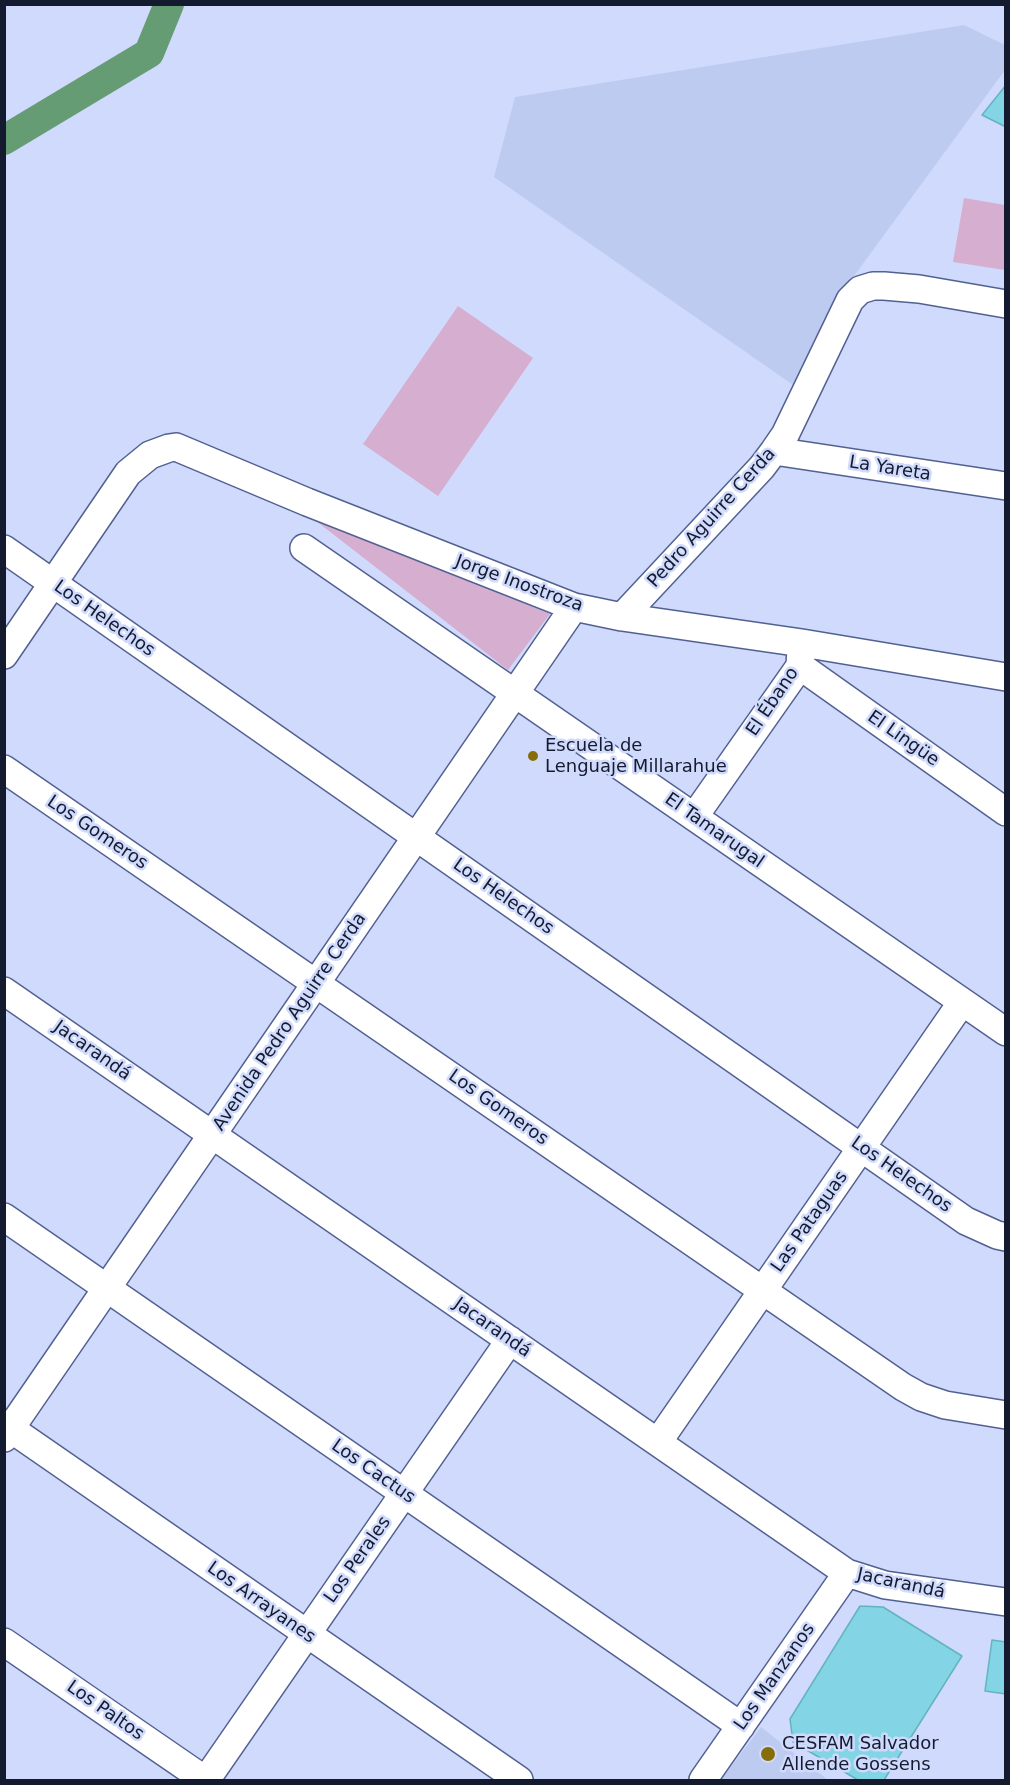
<!DOCTYPE html>
<meta charset="utf-8">
<style>
body{margin:0}
#map{position:relative;width:1010px;height:1785px;overflow:hidden;background:#cfdafc;font-family:"DejaVu Sans",sans-serif}
canvas{display:block}
.frame{position:absolute;inset:0;border:6px solid #151b2f;pointer-events:none}
</style>
<div id="map">
<canvas width="1010" height="1785"></canvas>
<div class="frame"></div>
</div>
<script>
const g = document.querySelector('canvas').getContext('2d');
g.lineJoin = 'round';
function fillPath(path, color) { g.fillStyle = color; g.fill(path, 'evenodd'); }
const poly = rows => new Path2D(rows.map(r => 'M' + r).join(''));
function strokePath(path, color, width, dash) { g.strokeStyle = color; g.lineWidth = width; g.lineCap = dash ? 'butt' : 'round'; g.setLineDash(dash || []); g.stroke(path); }
function label(font, color, halo, rows, align = 'center') {
  g.font = font + ' "DejaVu Sans",sans-serif'; g.lineWidth = 5; g.setLineDash([]); g.textBaseline = 'middle'; g.strokeStyle = halo; g.fillStyle = color; for (const [text, x, y, turn = 0] of rows) {
    g.save(); g.translate(x, y); g.rotate((+turn || 0) * Math.PI / 180); g.textAlign = isNaN(turn) ? turn : align; if (halo) g.strokeText(text, 0, 0); g.fillText(text, 0, 0); g.restore();
  }
}
fillPath(poly([
 [964,25,1005,45,1005,70,851,280,796,387,494,177,515,97],
 [761,1727,828,1780,721,1780]
]), '#becbf0');
fillPath(poly([
 [964,198,1005,205,1005,270,953,262],
 [458,306,533,358,438,496,363,444],
 [311,517,550,614,508,670]
]), '#d6aed0');
strokePath(poly([
 [4,140,149,53,169,4]
]), '#669c73', 30);
const building = poly([
 [1006,85,1006,127,982,115,1006,85],
 [860,1606,883,1607,962,1656,884,1780,858,1780,793,1742,790,1719,860,1606],
 [992,1640,1006,1642,1006,1694,985,1691,992,1640]
]);
fillPath(building, '#83d5e5');
strokePath(building, '#63b3c1', 1.5);
const minor = poly([
 [774,451,1006,486],
 [304,548,1006,1032],
 [4,549,966,1221,997,1235,1006,1237],
 [622,617,762,467,774,451,785,435,850,300,860,290,873,286,884,286,919,289,1006,304],
 [4,655,128,473,150,455,169,448,176,447,307,502,574,607,622,617,802,643,1006,677],
 [800,666,1006,812],
 [4,769,903,1387,921,1397,945,1405,1006,1415],
 [694,817,800,666,801,648],
 [4,991,847,1573,885,1585,1006,1602],
 [4,1217,741,1726],
 [4,1424,519,1780],
 [4,1438,574,607],
 [658,1442,962,1002],
 [4,1642,205,1780],
 [206,1780,510,1340],
 [703,1780,847,1573]
]);
strokePath(minor, '#526192', 30);
strokePath(minor, '#fff', 27);
for (const [x, y, r, color] of [
 [533,756,6,"#876c0a"],
 [768,1754,8,"#876c0a"]
]) { const dot = new Path2D(); dot.arc(x, y, r, 0, 2 * Math.PI); g.fillStyle = color; g.fill(dot); strokePath(dot, '#cfdafc', 2); }
label('18px', '#151b2f', '#cfdafc', [
 ["La Yareta",890,469,9],
 ["Pedro Aguirre Cerda",712,518,-48],
 ["Jorge Inostroza",519,584,20],
 ["Los Helechos",104,619,35],
 ["El Ébano",773,702,-56],
 ["El Lingüe",903,739,35],
 ["El Tamarugal",714,831,35],
 ["Los Gomeros",97,833,34],
 ["Los Helechos",503,897,35],
 ["Avenida Pedro Aguirre Cerda",290,1022,-56],
 ["Jacarandá",92,1051,35],
 ["Los Gomeros",498,1108,35],
 ["Los Helechos",901,1175,35],
 ["Las Pataguas",810,1222,-55],
 ["Jacarandá",492,1328,35],
 ["Los Cactus",373,1472,35],
 ["Los Perales",358,1560,-55],
 ["Jacarandá",901,1584,12],
 ["Los Arrayanes",261,1603,35],
 ["Los Manzanos",775,1677,-55],
 ["Los Paltos",105,1711,35]
]);
label('18px', '#151b2f', '#cfdafc', [
 ["Escuela de",545,746],
 ["Lenguaje Millarahue",545,767],
 ["CESFAM Salvador",782,1744],
 ["Allende Gossens",782,1765]
], 'left');
</script>
